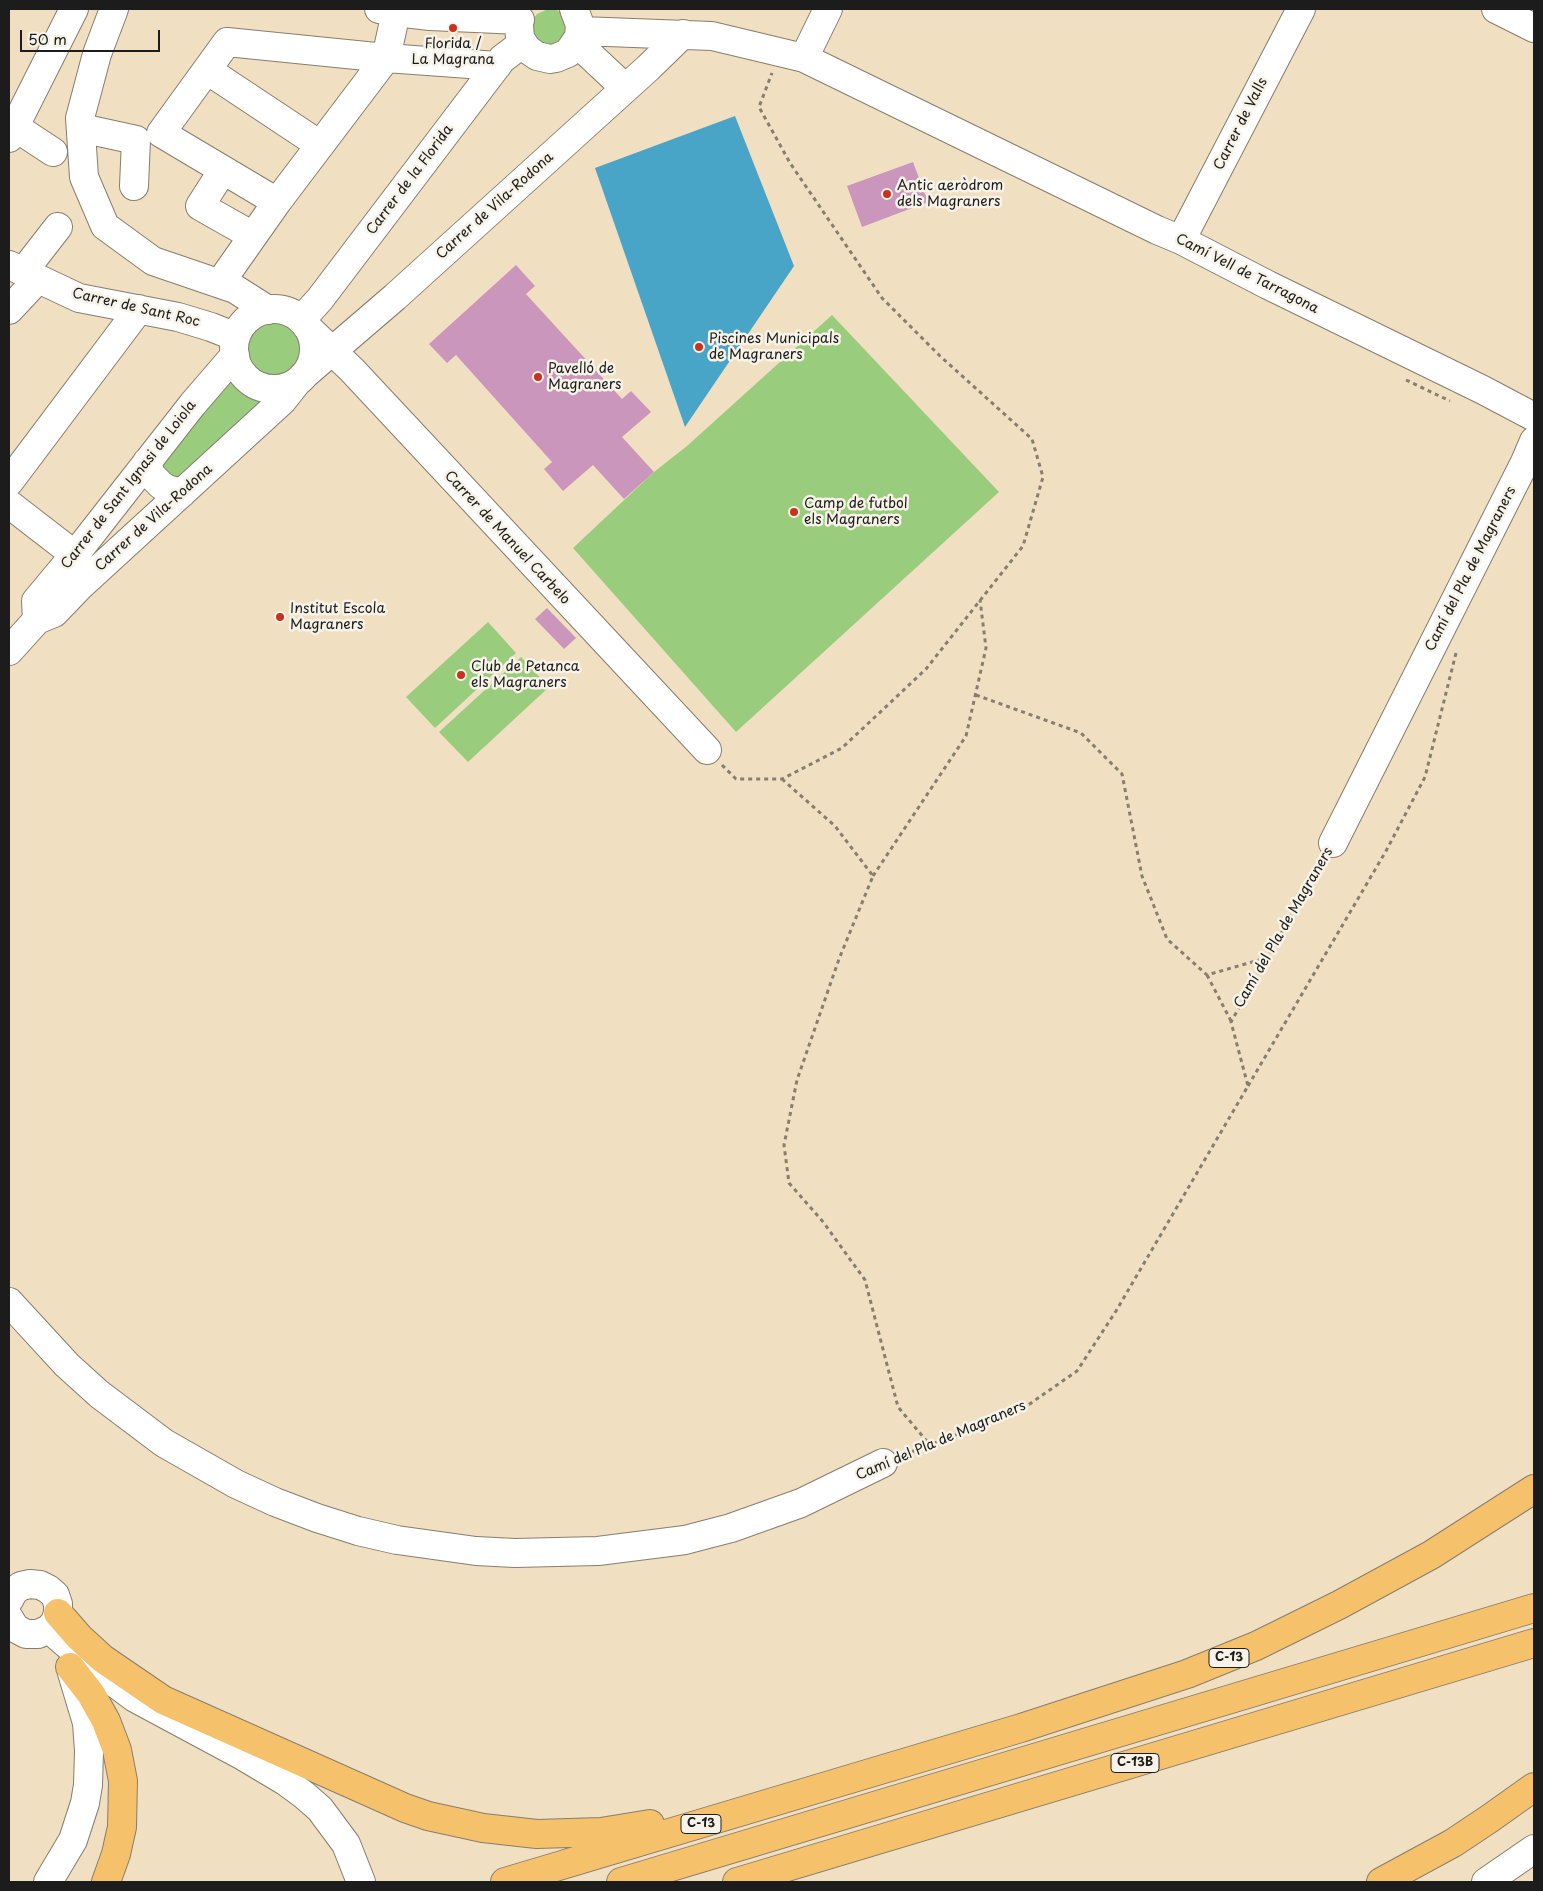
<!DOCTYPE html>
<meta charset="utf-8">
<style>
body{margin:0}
#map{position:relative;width:1543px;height:1891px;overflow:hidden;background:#f1dfc1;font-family:"Playpen Sans",sans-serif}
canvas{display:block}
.frame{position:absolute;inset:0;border:10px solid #1c1c1c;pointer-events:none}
.scale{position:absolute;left:20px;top:30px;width:140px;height:22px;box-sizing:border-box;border:2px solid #1c1c1c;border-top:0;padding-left:6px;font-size:15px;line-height:18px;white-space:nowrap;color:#1c1c1c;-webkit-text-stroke:4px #f7f3e8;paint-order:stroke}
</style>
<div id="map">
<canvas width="1543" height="1891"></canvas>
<div class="frame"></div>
<div class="scale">50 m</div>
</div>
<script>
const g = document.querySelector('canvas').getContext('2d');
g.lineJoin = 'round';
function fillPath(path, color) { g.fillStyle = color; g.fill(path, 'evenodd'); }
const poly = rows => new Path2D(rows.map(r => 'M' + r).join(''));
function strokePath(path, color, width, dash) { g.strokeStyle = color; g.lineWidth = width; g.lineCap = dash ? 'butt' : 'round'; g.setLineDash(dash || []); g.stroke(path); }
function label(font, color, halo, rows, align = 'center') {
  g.font = font + ' "Playpen Sans",sans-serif'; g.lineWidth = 5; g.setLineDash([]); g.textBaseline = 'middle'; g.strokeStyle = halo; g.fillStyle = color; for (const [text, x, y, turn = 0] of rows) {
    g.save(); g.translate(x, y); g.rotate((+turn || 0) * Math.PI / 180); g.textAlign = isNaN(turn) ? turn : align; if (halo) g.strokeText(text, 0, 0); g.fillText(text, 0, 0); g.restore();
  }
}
fillPath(poly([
 [548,9,557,10,564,15,568,36,551,48,533,38,531,21,537,14],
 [832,315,999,492,736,732,573,548,654,472,687,446],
 '245 349a29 29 0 1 1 58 0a29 29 0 1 1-58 0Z',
 [233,379,239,386,254,396,270,399,195,472,169,482,159,459],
 [488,622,516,653,435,728,406,697],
 [521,657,549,687,468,762,439,732]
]), '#99cd7d');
fillPath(poly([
 [735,116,794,266,685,427,595,168]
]), '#49a5c7');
fillPath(poly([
 [913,162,928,202,862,227,847,186],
 [516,265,535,286,526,294,622,399,631,391,651,412,622,437,654,472,624,499,593,465,563,491,544,469,552,462,456,355,447,363,429,344],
 [547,608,576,638,564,649,535,619]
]), '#ca96bb');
const minor = poly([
 [114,9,97,54,80,118,84,177,105,226,153,261,235,289,268,310],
 [379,9,396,12,430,16,520,20],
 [1496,9,1534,28],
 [519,25,520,38,527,49,537,56,550,59,556,58,568,53,579,37,580,25,574,9],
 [581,31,712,36,804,58,1157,230,1181,240,1268,285,1483,390,1534,417],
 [577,43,625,88],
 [804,58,828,9],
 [207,70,320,145],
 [15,127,53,152],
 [81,128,136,140,134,186],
 [9,138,74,9],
 [223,170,200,206,253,236],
 [277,202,161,133,227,42,386,58,497,66],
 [1181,240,1301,9],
 [9,265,79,298,178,317,211,327,236,337],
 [23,272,58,227],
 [220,283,277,202,386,58,396,12],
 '234 349a40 40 0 1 1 80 0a40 40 0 1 1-80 0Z',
 [9,310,38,279],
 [301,320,320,299,502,59,523,43],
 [307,327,352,370,707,750],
 [303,376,395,297,648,68,683,34],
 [147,462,151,475,161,485,167,489,182,493],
 [9,482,139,309],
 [9,504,75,555],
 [37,620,36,601,81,547,192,405,235,355],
 [9,651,37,620,54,613,79,587,282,401,297,382],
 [1333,843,1525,462,1534,441],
 [9,1302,67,1365,99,1394,164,1443,236,1484,275,1502,317,1518,358,1531,397,1540,476,1551,515,1553,598,1551,685,1540,731,1528,801,1503,883,1463],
 [9,1600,14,1591,21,1586,30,1584,40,1585,48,1589,55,1595,58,1604,58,1613,55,1622,49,1629,38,1634,26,1634,15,1628,9,1618],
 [49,1629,92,1666,135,1698,243,1756,285,1781,304,1795,320,1809,346,1844,361,1882],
 [48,1882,73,1840,85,1803,88,1785,89,1751,87,1723,72,1673],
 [1486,1882,1534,1849]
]);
const highway = poly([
 [58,1613,79,1637,103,1659,163,1700,405,1808,428,1816,483,1828,537,1834,601,1832,650,1824],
 [70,1667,91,1694,106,1721,117,1750,123,1781,122,1827,116,1854,106,1882],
 [505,1882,1021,1728,1187,1674,1256,1646,1339,1605,1431,1555,1534,1489],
 [621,1882,1534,1608],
 [737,1882,1534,1643],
 [1381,1882,1453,1843,1489,1819,1534,1787]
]);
strokePath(minor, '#867e6e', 30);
strokePath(highway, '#867e6e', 30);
strokePath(poly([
 [1406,380,1450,401],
 [976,695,1081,733,1122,774,1142,876,1167,939,1207,975,1266,958],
 [722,765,736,779,782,779,842,748,926,669,1023,546,1043,477,1032,439,940,356,882,298,790,163,759,107,772,73],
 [782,779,835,826,873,876,839,959,797,1080,784,1145,789,1183,824,1223,865,1280,898,1407,930,1445],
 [873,876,966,736,986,648,980,600],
 [1207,975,1231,1021],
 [1248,1086,1386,851,1425,777,1456,653],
 [903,1455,1021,1410,1077,1371,1116,1311,1248,1086,1231,1022,1322,861]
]), '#867e6e', 3, [4, 4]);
strokePath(minor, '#fff', 28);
strokePath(highway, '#f5c16b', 28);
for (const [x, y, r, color] of [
 [453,28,5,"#c8321e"],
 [887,194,5,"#c8321e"],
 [699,347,5,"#c8321e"],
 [538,377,5,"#c8321e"],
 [794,512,5,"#c8321e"],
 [280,617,5,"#c8321e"],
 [461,675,5,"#c8321e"]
]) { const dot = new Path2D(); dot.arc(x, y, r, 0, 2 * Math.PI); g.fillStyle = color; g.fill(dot); strokePath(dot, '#f7f3e8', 2); }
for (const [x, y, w] of [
 [1229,1658,40],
 [1135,1763,48],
 [701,1824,40]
]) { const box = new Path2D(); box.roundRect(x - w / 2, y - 9.5, w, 19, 4); g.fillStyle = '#f7f3e8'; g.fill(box); strokePath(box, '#1c1c1c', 1); }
label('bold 12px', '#1c1c1c', null, [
 ["C-13",1229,1658],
 ["C-13B",1135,1763],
 ["C-13",701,1824]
]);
label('14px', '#1c1c1c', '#f7f3e8', [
 ["Florida /",453,44,"center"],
 ["La Magrana",453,60,"center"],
 ["Antic aeròdrom",897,186],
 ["dels Magraners",897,202],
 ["Piscines Municipals",709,339],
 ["de Magraners",709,355],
 ["Pavelló de",548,369],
 ["Magraners",548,385],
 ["Camp de futbol",804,504],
 ["els Magraners",804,520],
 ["Institut Escola",290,609],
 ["Magraners",290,625],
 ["Club de Petanca",471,667],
 ["els Magraners",471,683]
], 'left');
label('14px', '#1c1c1c', '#f7f3e8', [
 ["Carrer de Valls",1241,124,-63],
 ["Carrer de la Florida",410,180,-53],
 ["Carrer de Vila-Rodona",495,206,-42],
 ["Camí Vell de Tarragona",1247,274,27],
 ["Carrer de Sant Roc",136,308,13],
 ["Carrer de Sant Ignasi de Loiola",129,485,-52],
 ["Carrer de Vila-Rodona",154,518,-42],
 ["Carrer de Manuel Carbelo",507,538,47],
 ["Camí del Pla de Magraners",1471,569,-63],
 ["Camí del Pla de Magraners",1284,928,-60],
 ["Camí del Pla de Magraners",941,1441,-23]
]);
</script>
